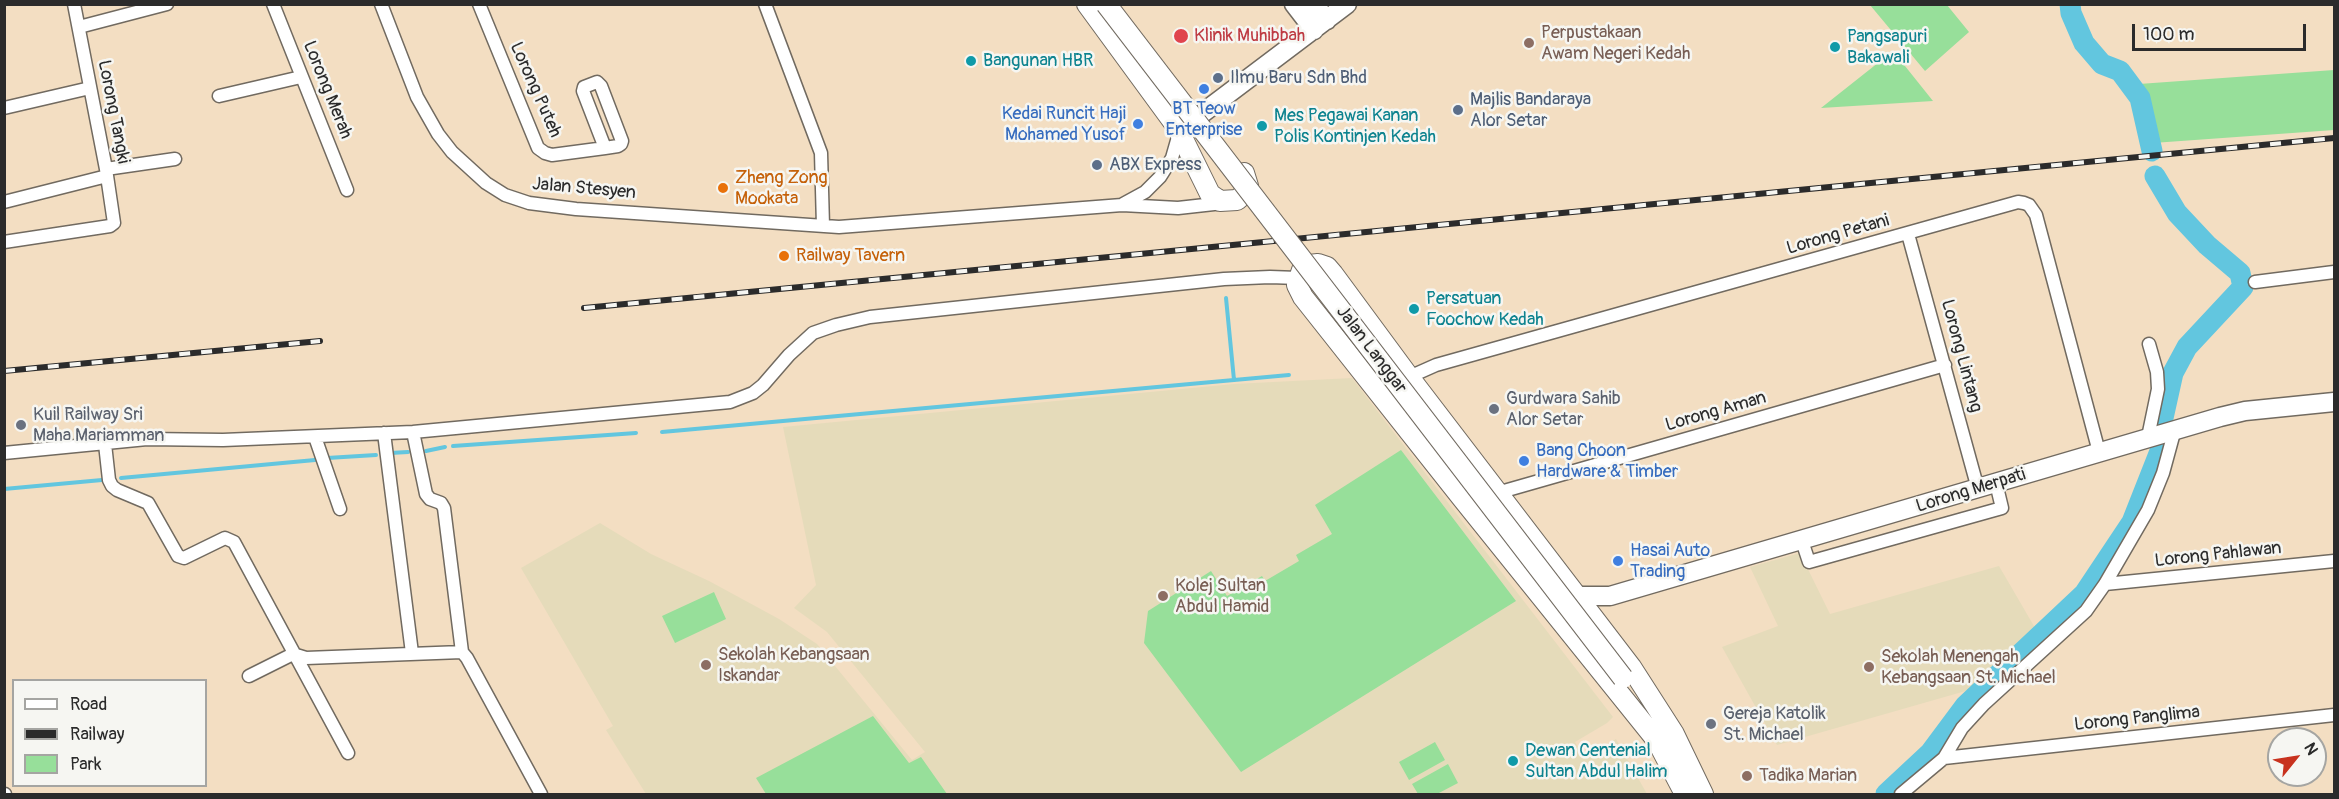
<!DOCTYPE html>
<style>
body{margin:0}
#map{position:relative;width:2339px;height:799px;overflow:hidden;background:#f3dec2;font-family:Pangolin,sans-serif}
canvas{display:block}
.frame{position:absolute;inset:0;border:6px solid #2b2b2b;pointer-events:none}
.legend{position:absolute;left:12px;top:679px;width:195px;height:108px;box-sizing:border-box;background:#f6f6f2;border:2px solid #a5a5a2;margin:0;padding:8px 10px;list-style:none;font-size:18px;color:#2b2b2b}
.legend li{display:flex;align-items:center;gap:12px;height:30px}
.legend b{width:30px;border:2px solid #a5a5a2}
.north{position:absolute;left:2267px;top:727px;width:60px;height:60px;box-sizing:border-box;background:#f6f6f2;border:2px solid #a5a5a2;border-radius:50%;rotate:60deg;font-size:16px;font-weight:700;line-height:24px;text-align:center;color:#2b2b2b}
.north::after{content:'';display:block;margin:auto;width:21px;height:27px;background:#c8321e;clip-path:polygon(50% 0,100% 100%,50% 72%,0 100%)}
.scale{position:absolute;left:2132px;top:24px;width:174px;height:27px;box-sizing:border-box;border:3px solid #2b2b2b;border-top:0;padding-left:8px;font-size:18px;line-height:21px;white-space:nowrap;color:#2b2b2b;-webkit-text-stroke:4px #f6f6f2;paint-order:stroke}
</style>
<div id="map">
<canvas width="2339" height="799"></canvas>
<div class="frame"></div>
<ul class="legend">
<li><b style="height:8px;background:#fff"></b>Road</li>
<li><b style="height:8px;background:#2b2b2b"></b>Railway</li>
<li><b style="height:16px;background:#97df9a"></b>Park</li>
</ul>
<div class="north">N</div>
<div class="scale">100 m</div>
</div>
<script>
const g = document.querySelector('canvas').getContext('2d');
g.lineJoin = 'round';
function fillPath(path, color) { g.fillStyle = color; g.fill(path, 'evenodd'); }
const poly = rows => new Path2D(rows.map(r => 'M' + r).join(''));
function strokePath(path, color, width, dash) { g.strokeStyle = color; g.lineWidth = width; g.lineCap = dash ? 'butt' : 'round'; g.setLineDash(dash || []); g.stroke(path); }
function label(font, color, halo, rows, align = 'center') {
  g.font = font + ' Pangolin,sans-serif'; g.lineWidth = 5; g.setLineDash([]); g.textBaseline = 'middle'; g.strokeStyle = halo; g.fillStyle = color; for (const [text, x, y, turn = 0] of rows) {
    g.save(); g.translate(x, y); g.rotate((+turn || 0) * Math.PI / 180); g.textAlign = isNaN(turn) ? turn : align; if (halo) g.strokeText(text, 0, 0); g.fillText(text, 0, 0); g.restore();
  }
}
fillPath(poly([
 [1352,378,1613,717,1607,723,1575,742,1584,758,1616,739,1647,794,646,794,606,730,613,726,521,568,600,523,651,554,709,581,779,619,817,644,912,760,925,752,827,632,794,608,816,585,783,427,1234,384],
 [1800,553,1830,614,1999,566,2038,633,1983,686,1777,745,1722,647,1778,626,1750,567]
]), '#e5dbba');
fillPath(poly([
 [1870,5,1947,5,1969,32,1925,71],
 [1893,51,1933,101,1821,108],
 [2334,70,2334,130,2153,143,2139,84],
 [1401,450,1516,601,1241,772,1144,643,1148,611,1211,571,1227,596,1262,576,1265,581,1299,561,1296,555,1332,534,1315,505],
 [714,592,726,619,675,643,662,616],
 [873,716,909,763,921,757,947,794,766,794,756,778],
 [1435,742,1445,760,1409,780,1399,762],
 [1448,764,1458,783,1437,794,1418,794,1412,784]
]), '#97df9a');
strokePath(poly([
 [1226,298,1234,380],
 [662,432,1289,375],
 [453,446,636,433],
 [426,451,445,447],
 [390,453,408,452],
 [327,458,376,455],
 [121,478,315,460],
 [4,489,102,480]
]), '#62c6df', 4);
strokePath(poly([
 [2070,4,2071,13,2084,43,2102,64,2120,71,2140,98,2152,151],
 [2155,176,2177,213,2207,245,2240,273,2243,287,2187,347,2173,373,2161,427],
 [1886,794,1930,753,1965,706,2084,594,2132,522,2162,446]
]), '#62c6df', 21);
const street = poly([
 [273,4,347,190],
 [381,4,417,97,438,134,452,152,486,183,505,195,529,203,576,209,839,227,1122,205,1178,208,1223,203],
 [479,4,538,148,545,153,552,155,605,148,618,146,621,144,622,141,601,86,597,82,584,87,583,91,605,148],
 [765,4,821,153,823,226],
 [79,27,167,4],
 [219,96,301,77],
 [4,108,90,88],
 [106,169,175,159],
 [4,202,107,176],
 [1123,204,1145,192,1160,177,1172,158,1178,137,1178,132],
 [1908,234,1978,489],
 [4,242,110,226,114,223,106,169,74,4],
 [2255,282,2334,272],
 [1409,377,1436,365,2018,202,2024,203,2029,205,2036,215,2099,452],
 [413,432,426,494,430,499,441,503,444,508,462,652,467,658,541,794],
 [384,433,412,653],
 [315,437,340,509],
 [2148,437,2158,389,2157,372,2149,344],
 [105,444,109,480,112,486,117,490,148,503,178,556,184,558,225,538,234,542,348,753],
 [4,453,147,439,223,440,413,432,730,402,753,393,763,385,789,355,813,333,836,325,870,317,1224,279,1270,277,1298,278],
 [1497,493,1945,365],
 [1802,541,1809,562,2002,508,1996,483],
 [2105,584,2334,561],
 [293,654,306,658,462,652],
 [249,676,293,654],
 [1944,758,2334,715],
 [4,794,5,794],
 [1901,794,1944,758,1962,728,1984,704,2086,611,2105,584,2148,510,2163,473,2175,429]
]);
const secondary = poly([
 [1294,4,1314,30],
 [1314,4,1327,20],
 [1200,115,1347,4],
 [1576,596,1610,596,2220,417,2245,411,2334,402]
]);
const primary = poly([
 [1087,4,1177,127,1210,194,1220,201,1237,200,1244,194,1248,186,1244,173],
 [1666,723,1674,734,1703,794],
 [1653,733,1685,794],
 [1659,743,1462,498,1303,297,1297,285,1302,270,1309,265,1318,264,1327,267,1333,274,1409,377,1631,667,1674,734]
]);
strokePath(street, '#716a60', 15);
strokePath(secondary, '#716a60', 21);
strokePath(primary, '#716a60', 22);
strokePath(street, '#fff', 12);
strokePath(secondary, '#fff', 18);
strokePath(primary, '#fff', 20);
const rail = poly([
 [584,308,2334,138],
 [4,371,320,341]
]);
strokePath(rail, '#2b2b2b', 6);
strokePath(rail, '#f6f6f2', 4, [11]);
const primaryBridge = poly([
 [1106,4,1623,678]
]);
strokePath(primaryBridge, '#716a60', 22, []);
strokePath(primaryBridge, '#fff', 20);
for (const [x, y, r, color] of [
 [1181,36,8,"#e0444e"],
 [1529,43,6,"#8d6e63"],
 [1835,47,6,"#0f9aa8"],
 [971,61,6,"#0f9aa8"],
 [1218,78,6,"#5c6f8a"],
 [1204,89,6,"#3f7fe0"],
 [1458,110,6,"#5c6f8a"],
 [1138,124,6,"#3f7fe0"],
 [1262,126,6,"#0f9aa8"],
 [1097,165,6,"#5c6f8a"],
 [723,188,6,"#e8710a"],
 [784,256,6,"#e8710a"],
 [1414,309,6,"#0f9aa8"],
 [1494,409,6,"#6b7280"],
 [21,425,6,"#6b7280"],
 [1524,461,6,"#3f7fe0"],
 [1618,561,6,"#3f7fe0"],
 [1163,596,6,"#8d6e63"],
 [706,665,6,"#8d6e63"],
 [1869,667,6,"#8d6e63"],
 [1711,724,6,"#6b7280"],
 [1513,761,6,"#0f9aa8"],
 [1747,776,6,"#8d6e63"]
]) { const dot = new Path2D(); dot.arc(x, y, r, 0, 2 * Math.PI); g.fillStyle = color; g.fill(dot); strokePath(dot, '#f6f6f2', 2); }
label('18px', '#785e54', '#f6f6f2', [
 ["Perpustakaan",1541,33],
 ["Awam Negeri Kedah",1541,54],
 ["Kolej Sultan",1175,586],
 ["Abdul Hamid",1175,607],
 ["Sekolah Kebangsaan",718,655],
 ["Iskandar",718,676],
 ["Sekolah Menengah",1881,657],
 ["Kebangsaan St. Michael",1881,678],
 ["Tadika Marian",1759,776]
], 'left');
label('18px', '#be3a42', '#f6f6f2', [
 ["Klinik Muhibbah",1194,36]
], 'left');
label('18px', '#0d838f', '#f6f6f2', [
 ["Pangsapuri",1847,37],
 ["Bakawali",1847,58],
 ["Bangunan HBR",983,61],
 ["Mes Pegawai Kanan",1274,116],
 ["Polis Kontinjen Kedah",1274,137],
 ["Persatuan",1426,299],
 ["Foochow Kedah",1426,320],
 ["Dewan Centenial",1525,751],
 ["Sultan Abdul Halim",1525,772]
], 'left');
label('18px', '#4e5e75', '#f6f6f2', [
 ["Ilmu Baru Sdn Bhd",1230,78],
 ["Majlis Bandaraya",1470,100],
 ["Alor Setar",1470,121],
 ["ABX Express",1109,165]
], 'left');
label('18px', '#2b2b2b', '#f6f6f2', [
 ["Lorong Merah",327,90,68],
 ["Lorong Puteh",535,90,66],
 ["Lorong Tangki",113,112,79],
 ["Jalan Stesyen",584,189,5],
 ["Lorong Petani",1838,235,-16],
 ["Jalan Langgar",1371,350,53],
 ["Lorong Lintang",1961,356,75],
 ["Lorong Aman",1716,412,-16],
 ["Lorong Merpati",1971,491,-17],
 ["Lorong Pahlawan",2218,555,-6],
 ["Lorong Panglima",2137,719,-6]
]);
label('18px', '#366cbe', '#f6f6f2', [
 ["BT Teow",1204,109,"center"],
 ["Enterprise",1204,130,"center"],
 ["Kedai Runcit Haji",1126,114,"right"],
 ["Mohamed Yusof",1126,135,"right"],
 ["Bang Choon",1536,451],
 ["Hardware & Timber",1536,472],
 ["Hasai Auto",1630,551],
 ["Trading",1630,572]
], 'left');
label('18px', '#c56008', '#f6f6f2', [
 ["Zheng Zong",735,178],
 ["Mookata",735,199],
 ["Railway Tavern",796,256]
], 'left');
label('18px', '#5b616d', '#f6f6f2', [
 ["Gurdwara Sahib",1506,399],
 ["Alor Setar",1506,420],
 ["Kuil Railway Sri",33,415],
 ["Maha Mariamman",33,436],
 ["Gereja Katolik",1723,714],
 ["St. Michael",1723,735]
], 'left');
</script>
